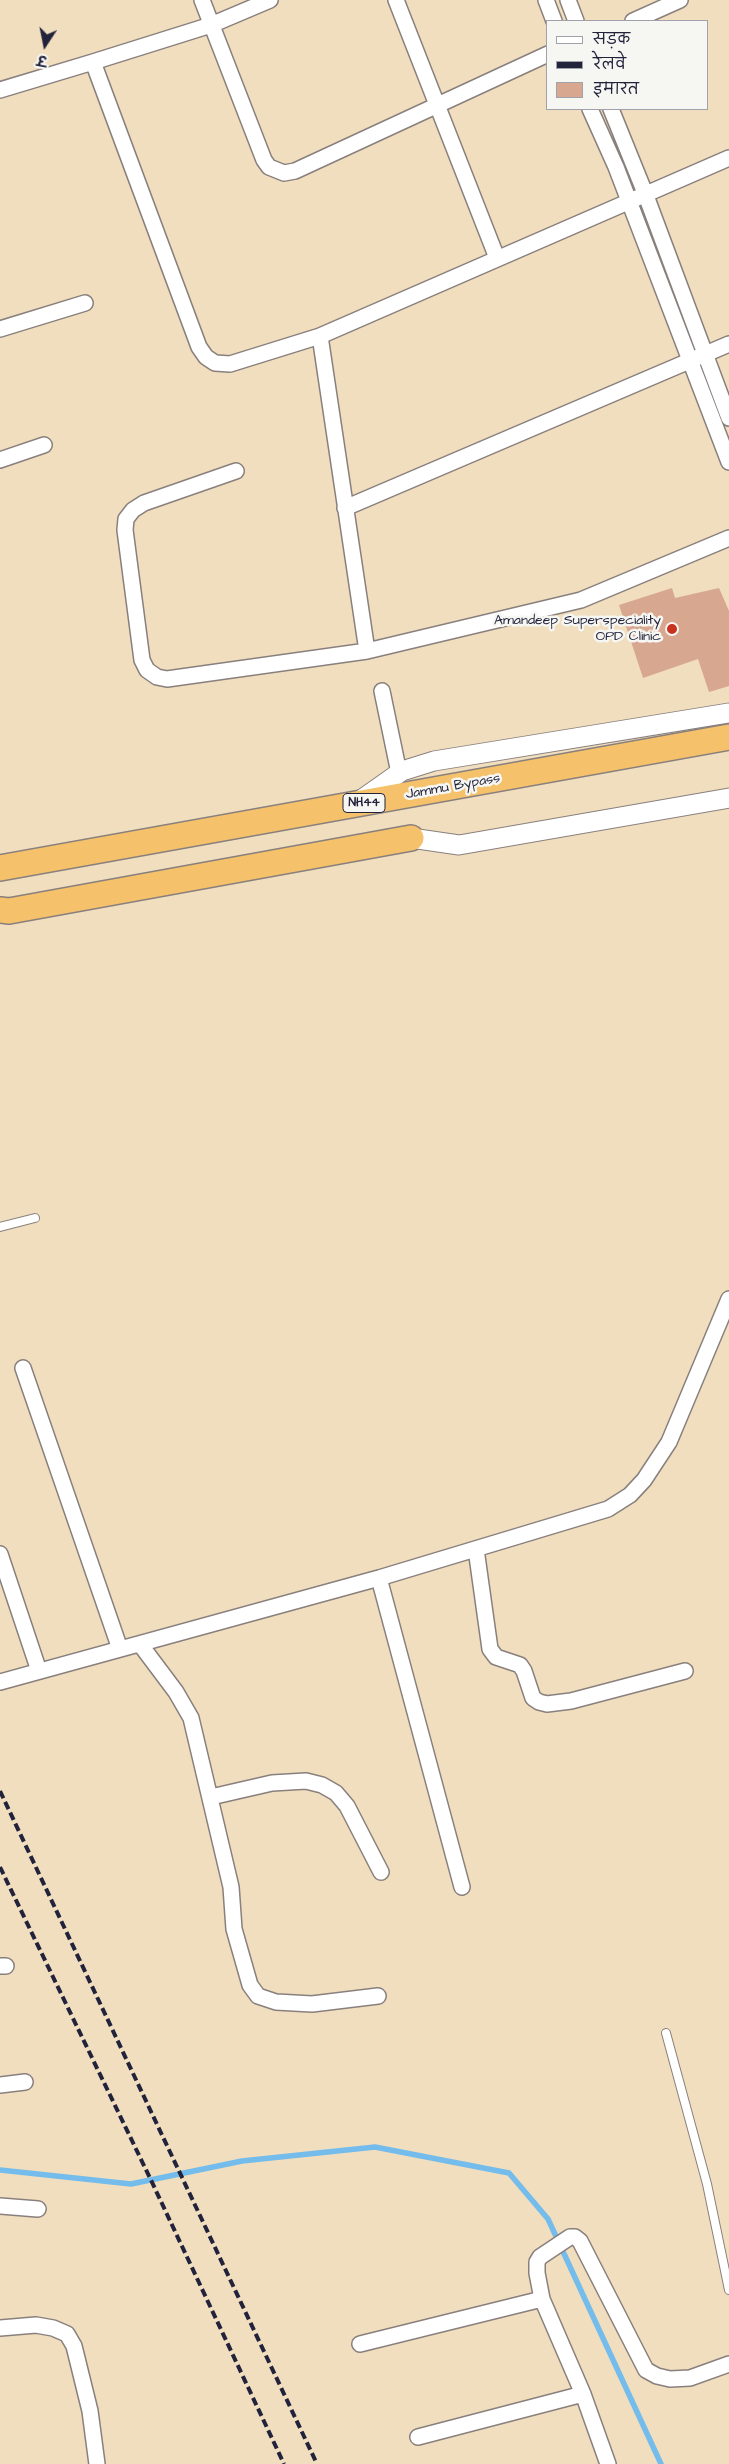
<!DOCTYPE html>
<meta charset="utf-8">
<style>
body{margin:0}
#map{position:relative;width:729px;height:2464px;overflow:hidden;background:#f0debf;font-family:"Architects Daughter","Playpen Sans Deva",sans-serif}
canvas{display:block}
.legend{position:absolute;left:546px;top:20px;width:162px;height:90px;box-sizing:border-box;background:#f6f6f2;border:1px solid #a1a1a9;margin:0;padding:6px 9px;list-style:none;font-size:15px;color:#22223b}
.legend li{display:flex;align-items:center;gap:10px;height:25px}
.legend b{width:25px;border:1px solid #a1a1a9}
.north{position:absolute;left:20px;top:20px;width:50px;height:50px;-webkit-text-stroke:4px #f6f6f2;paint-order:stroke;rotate:191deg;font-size:14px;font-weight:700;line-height:20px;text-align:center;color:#22223b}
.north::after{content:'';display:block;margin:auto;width:18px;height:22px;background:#22223b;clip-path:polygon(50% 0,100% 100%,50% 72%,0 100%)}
</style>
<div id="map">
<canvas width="729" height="2464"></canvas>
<ul class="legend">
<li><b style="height:6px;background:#fff"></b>सड़क</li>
<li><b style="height:6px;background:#22223b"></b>रेलवे</li>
<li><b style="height:14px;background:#d8a78f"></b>इमारत</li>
</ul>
<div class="north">उ</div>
</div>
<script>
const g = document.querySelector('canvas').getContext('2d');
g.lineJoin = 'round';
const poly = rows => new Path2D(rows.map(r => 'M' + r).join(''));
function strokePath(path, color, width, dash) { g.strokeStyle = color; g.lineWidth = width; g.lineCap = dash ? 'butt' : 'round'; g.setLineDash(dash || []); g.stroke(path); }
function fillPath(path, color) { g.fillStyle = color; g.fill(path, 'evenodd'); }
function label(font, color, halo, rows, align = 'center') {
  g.font = font + ' "Architects Daughter",sans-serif'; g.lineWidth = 5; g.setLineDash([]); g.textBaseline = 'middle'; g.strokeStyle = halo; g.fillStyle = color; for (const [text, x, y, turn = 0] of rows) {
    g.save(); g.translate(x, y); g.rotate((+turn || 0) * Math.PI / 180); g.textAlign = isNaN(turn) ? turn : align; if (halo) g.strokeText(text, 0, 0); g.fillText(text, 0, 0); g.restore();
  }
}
strokePath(poly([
 [0,2170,131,2184,242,2161,375,2147,509,2173,548,2219,661,2464]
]), '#73bceb', 5.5);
fillPath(poly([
 [672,588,675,598,719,588,729,611,729,686,709,692,698,659,643,678,619,605]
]), '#d8a78f');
const service = poly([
 [0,1227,35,1218],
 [666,2033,707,2184,729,2290]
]);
const minor = poly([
 [202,0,264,160,269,167,284,173,295,171,548,54],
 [396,0,497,258],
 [546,0,554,21],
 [568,0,576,21],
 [633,21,680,0],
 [93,62,211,25,270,0],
 [0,90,93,62,199,347,206,357,215,363,230,364,320,336,367,651],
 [590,109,616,167,729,462],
 [611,109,645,193,729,418],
 [0,329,85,303],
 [320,336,729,158],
 [0,460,44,445],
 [236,471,144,503,133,510,126,519,125,530,142,660,147,670,157,677,167,679,367,651,581,600,729,538],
 [345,508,729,344],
 [382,691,399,773],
 [23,1368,120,1649],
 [476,1549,490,1649,496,1657,520,1665,524,1671,533,1698,539,1702,547,1704,571,1701,685,1671],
 [0,1554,39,1671],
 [379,1578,462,1887],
 [140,1644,176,1692,191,1718,231,1887,234,1929,250,1985,258,1996,276,2002,312,2004,378,1996],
 [0,1682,379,1578,608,1509,630,1495,644,1480,669,1442,729,1299],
 [211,1797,272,1783,306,1781,322,1785,336,1793,347,1806,381,1872],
 [0,1966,6,1966],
 [0,2085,25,2082],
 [0,2206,38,2209],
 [0,2328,36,2325,53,2328,67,2334,74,2346,90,2411,97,2464],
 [360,2344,542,2299],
 [418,2437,583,2394],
 [608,2464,583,2394,542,2299,537,2273,537,2262,540,2257,570,2237,575,2237,580,2241,646,2370,657,2376,670,2379,690,2378,729,2364]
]);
const tertiary = poly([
 [358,802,402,771,434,761,729,713],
 [411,838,459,845,729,798]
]);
const trunk = poly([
 [0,868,729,737],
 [0,910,9,911,411,838]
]);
strokePath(service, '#89807d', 10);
strokePath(minor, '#89807d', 18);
strokePath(tertiary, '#89807d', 21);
strokePath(trunk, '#89807d', 28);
strokePath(service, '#fff', 8);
strokePath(minor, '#fff', 15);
strokePath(tertiary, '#fff', 19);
strokePath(trunk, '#f5c16b', 25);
strokePath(poly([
 [0,1791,317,2464],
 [0,1867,150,2178,284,2464]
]), '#22223b', 4, [8, 4]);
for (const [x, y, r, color] of [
 [672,629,6,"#c8321e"]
]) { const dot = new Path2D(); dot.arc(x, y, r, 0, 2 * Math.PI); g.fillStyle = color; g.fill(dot); strokePath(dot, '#f6f6f2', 2); }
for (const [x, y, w] of [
 [364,803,42]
]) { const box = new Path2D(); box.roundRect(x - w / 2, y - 9.5, w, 19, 4); g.fillStyle = '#f6f6f2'; g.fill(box); strokePath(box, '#22223b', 1); }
label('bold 12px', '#22223b', null, [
 ["NH44",364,803]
]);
label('14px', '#22223b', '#f6f6f2', [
 ["Amandeep Superspeciality",661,621],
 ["OPD Clinic",661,637]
], 'right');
label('14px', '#22223b', '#f6f6f2', [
 ["Jammu Bypass",453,787,-10]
]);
</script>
